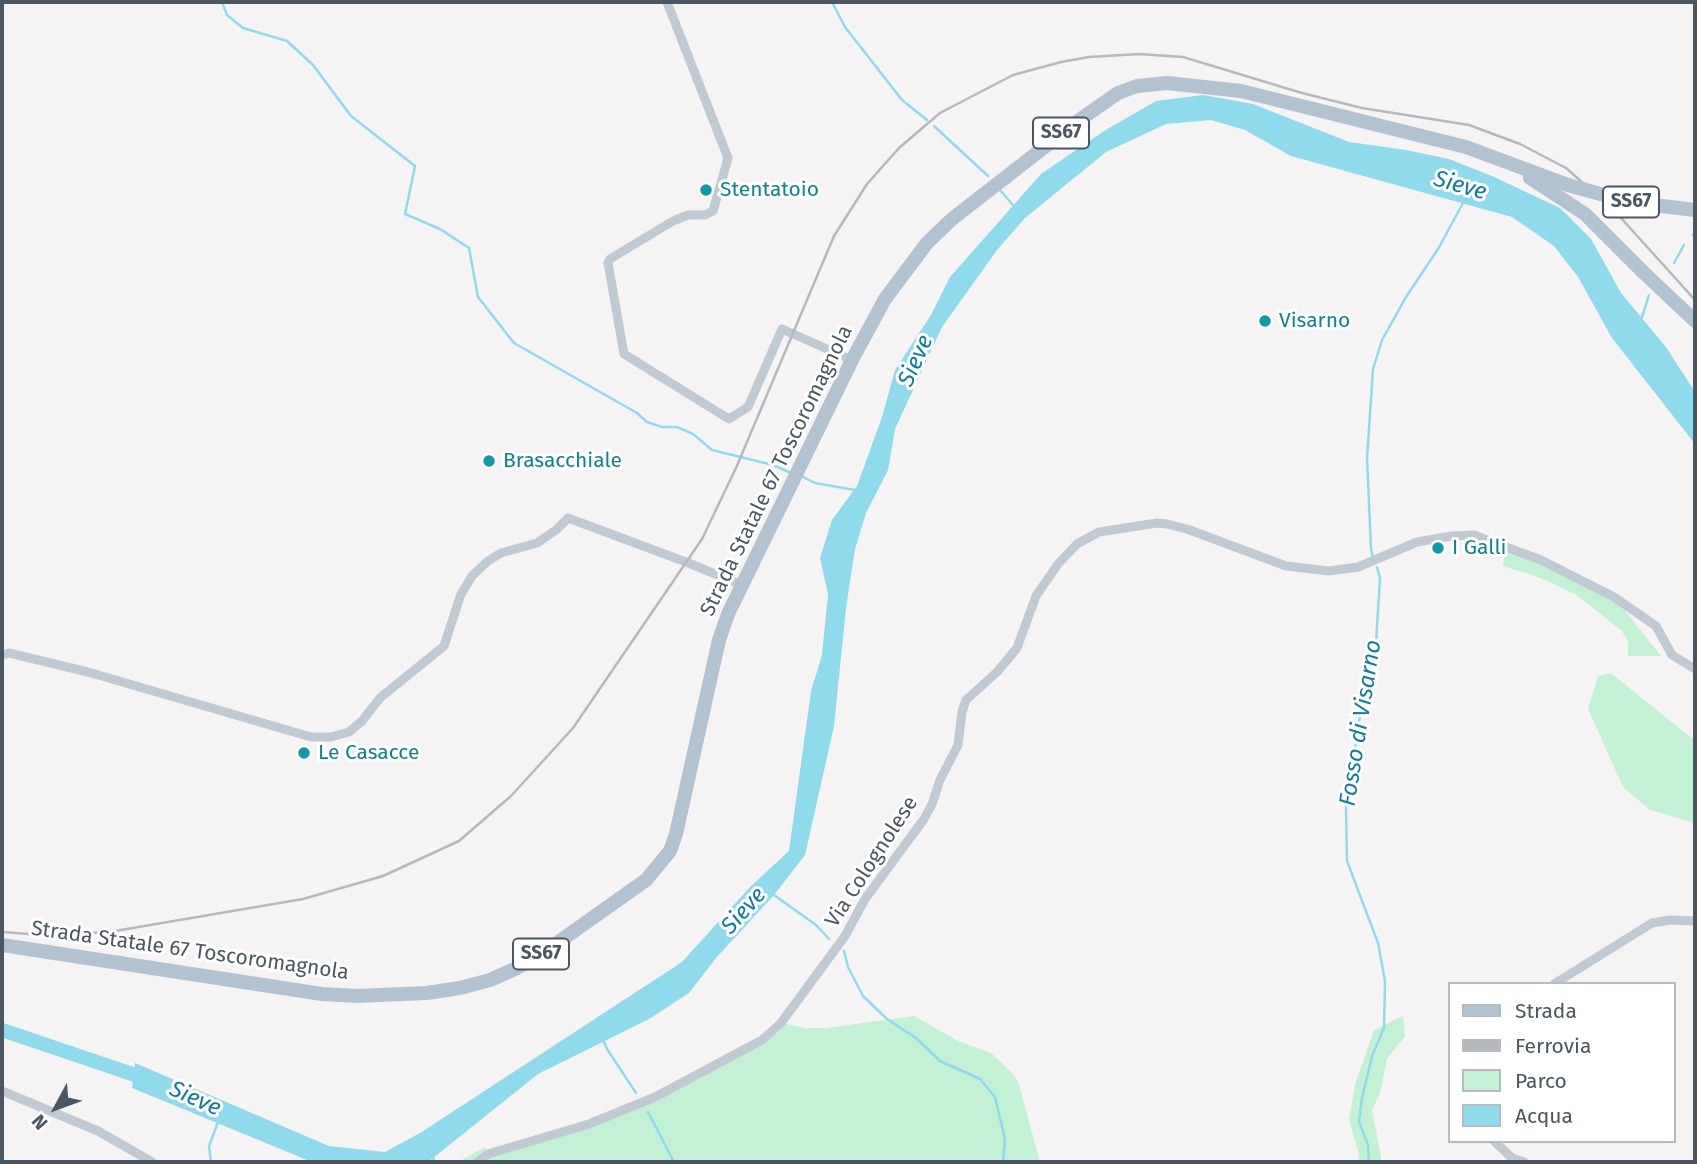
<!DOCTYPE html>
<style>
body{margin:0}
#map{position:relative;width:1697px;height:1164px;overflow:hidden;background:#f5f3f3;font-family:"Fira Sans",sans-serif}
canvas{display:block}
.frame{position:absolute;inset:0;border:4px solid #4a5661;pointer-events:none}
.legend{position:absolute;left:1448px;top:982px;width:228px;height:161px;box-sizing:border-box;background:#fff;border:2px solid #b7bbc0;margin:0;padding:9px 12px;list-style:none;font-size:21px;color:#4a5661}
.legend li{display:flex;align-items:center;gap:14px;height:35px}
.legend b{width:35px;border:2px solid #b7bbc0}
.north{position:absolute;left:21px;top:1073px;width:70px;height:70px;-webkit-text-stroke:5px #fff;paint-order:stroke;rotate:229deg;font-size:19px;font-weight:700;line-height:28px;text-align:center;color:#4a5661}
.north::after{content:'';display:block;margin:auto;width:24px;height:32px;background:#4a5661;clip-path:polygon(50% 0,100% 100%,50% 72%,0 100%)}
</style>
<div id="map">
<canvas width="1697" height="1164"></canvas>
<div class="frame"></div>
<ul class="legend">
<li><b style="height:9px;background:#b3c2d1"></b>Strada</li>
<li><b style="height:9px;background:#b5b8bd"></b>Ferrovia</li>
<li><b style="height:19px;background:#c3f1d5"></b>Parco</li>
<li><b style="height:19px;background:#90daee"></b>Acqua</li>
</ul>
<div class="north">N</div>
</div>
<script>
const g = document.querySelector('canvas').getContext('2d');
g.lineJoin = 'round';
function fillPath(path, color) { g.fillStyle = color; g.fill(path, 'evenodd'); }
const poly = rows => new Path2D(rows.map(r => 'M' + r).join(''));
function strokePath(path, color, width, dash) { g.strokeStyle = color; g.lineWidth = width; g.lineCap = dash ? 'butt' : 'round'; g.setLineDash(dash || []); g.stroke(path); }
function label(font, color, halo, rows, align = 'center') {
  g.font = font + ' "Fira Sans",sans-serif'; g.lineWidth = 6; g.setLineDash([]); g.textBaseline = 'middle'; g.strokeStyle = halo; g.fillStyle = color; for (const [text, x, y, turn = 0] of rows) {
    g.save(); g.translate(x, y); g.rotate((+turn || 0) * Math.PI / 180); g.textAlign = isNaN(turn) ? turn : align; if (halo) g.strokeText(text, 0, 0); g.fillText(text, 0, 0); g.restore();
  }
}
fillPath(poly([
 [1506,547,1614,597,1661,656,1628,656,1628,641,1622,631,1575,594,1538,577,1503,566],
 [1611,673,1695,741,1695,823,1650,810,1623,787,1588,709,1598,676],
 [914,1016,958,1041,991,1053,1010,1071,1018,1081,1040,1162,458,1162,485,1147,489,1153,655,1097,762,1040,781,1023,805,1028,826,1028],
 [1403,1016,1405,1036,1387,1059,1380,1093,1372,1110,1381,1157,1381,1162,1359,1162,1358,1151,1349,1120,1355,1084,1374,1030]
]), '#c3f1d5');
fillPath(poly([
 [1203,95,1253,104,1349,142,1406,150,1449,159,1492,176,1560,208,1591,239,1621,293,1666,347,1695,392,1695,444,1612,338,1578,277,1554,246,1512,217,1291,156,1245,130,1211,120,1166,124,1106,152,1025,218,997,250,942,327,895,429,888,470,866,513,855,549,846,608,834,726,805,855,774,895,716,958,689,993,649,1019,538,1074,428,1162,312,1162,132,1088,135,1063,329,1146,385,1152,420,1133,682,962,751,886,789,851,811,691,822,655,828,594,820,558,832,520,857,486,882,417,895,370,931,315,950,277,1041,174,1104,131,1156,101]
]), '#90daee');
strokePath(poly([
 [222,2,227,15,243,28,287,41,313,65,351,116,415,166,405,214,440,229,469,248,478,297,514,343,637,413,647,422,662,427,677,427,693,434,712,450,773,465,791,473],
 [832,2,845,27,902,100,927,120],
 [934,126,988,176],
 [999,189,1013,205],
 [1693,235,1695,232],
 [1674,263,1684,245],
 [1642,317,1649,295],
 [801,476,815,483,855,490],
 [1373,557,1371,549,1367,458,1373,369,1382,340,1406,297,1438,249,1463,203],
 [774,895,816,925,829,939],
 [844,951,848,967,863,996,887,1019,916,1038,940,1061,980,1079,995,1097,1005,1139,1003,1162],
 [603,1040,607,1049,636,1093],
 [648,1112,674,1162],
 [433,1158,435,1162],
 [211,1162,209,1146,218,1122],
 [1369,1162,1368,1145,1359,1122,1362,1098,1372,1056,1384,1028,1385,981,1378,943,1347,861,1346,806,1359,721,1376,643,1380,578,1377,567]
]), '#90daee', 2.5);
strokePath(poly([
 [2,1030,150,1080]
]), '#90daee', 14);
strokePath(poly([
 [667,2,728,158,713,211,705,215,688,215,673,221,610,259,608,263,624,354,729,419,748,407,782,329,852,360],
 [2,655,9,653,88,672,311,737,331,737,349,732,362,721,380,698,444,646,461,594,472,576,488,561,501,553,537,543,556,530,568,518,686,562,742,585],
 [1554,984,1652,923,1670,920,1695,921],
 [2,1091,98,1131,152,1162],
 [1494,1141,1512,1158,1524,1162],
 [478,1162,488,1154,589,1124,655,1097,762,1040,781,1023,845,936,865,899,924,819,932,804,940,780,958,745,962,712,966,700,997,672,1017,648,1036,596,1058,564,1077,544,1099,532,1157,523,1167,524,1187,529,1286,566,1329,571,1358,567,1417,542,1452,536,1474,535,1541,560,1614,597,1656,626,1672,655,1695,669]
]), '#c1cad2', 9);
strokePath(poly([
 [1530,178,1585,214,1644,273,1695,321],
 [2,945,322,994,357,996,427,993,460,988,490,980,517,968,543,953,646,880,670,851,676,834,719,640,728,614,852,360,885,299,927,243,952,219,1078,121,1118,93,1137,86,1167,83,1241,91,1466,147,1568,185]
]), '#b3c2d1', 14);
strokePath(poly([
 [1612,208,1695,300],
 [2,932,56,936,115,931,303,899,383,876,459,841,511,796,573,728,702,539,736,468,834,236,867,184,899,148,940,113,1013,75,1061,62,1089,57,1139,54,1183,57,1302,93,1362,108,1469,125,1520,144,1566,168,1583,183]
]), '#b5b8bd', 2.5);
strokePath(poly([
 [1568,185,1629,202,1695,210]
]), '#b3c2d1', 14);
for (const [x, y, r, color] of [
 [706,190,7,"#0f9aa8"],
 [1265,321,7,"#0f9aa8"],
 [489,461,7,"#0f9aa8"],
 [1438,548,7,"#0f9aa8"],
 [304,753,7,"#0f9aa8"]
]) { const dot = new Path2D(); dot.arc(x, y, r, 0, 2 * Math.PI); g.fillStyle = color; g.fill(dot); strokePath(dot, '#fff', 2.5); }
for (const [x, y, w] of [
 [1061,133,56],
 [1631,202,56],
 [541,954,56]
]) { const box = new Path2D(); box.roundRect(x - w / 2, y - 15.5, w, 31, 5); g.fillStyle = '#fff'; g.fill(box); strokePath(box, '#4a5661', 2); }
label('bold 19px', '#4a5661', null, [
 ["SS67",1061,133],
 ["SS67",1631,202],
 ["SS67",541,954]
]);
label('21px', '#0d838f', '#fff', [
 ["Stentatoio",720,190],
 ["Visarno",1279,321],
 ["Brasacchiale",503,461],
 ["I Galli",1452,548],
 ["Le Casacce",318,753]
], 'left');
label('21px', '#4a5661', '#fff', [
 ["Strada Statale 67 Toscoromagnola",777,471,-64],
 ["Via Colognolese",872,862,-57],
 ["Strada Statale 67 Toscoromagnola",190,951,8]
]);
label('italic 23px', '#0c7c9b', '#fff', [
 ["Sieve",1460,186,16],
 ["Sieve",916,361,-66],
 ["Fosso di Visarno",1361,723,-81],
 ["Sieve",744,911,-48],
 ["Sieve",195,1099,24]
]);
</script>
